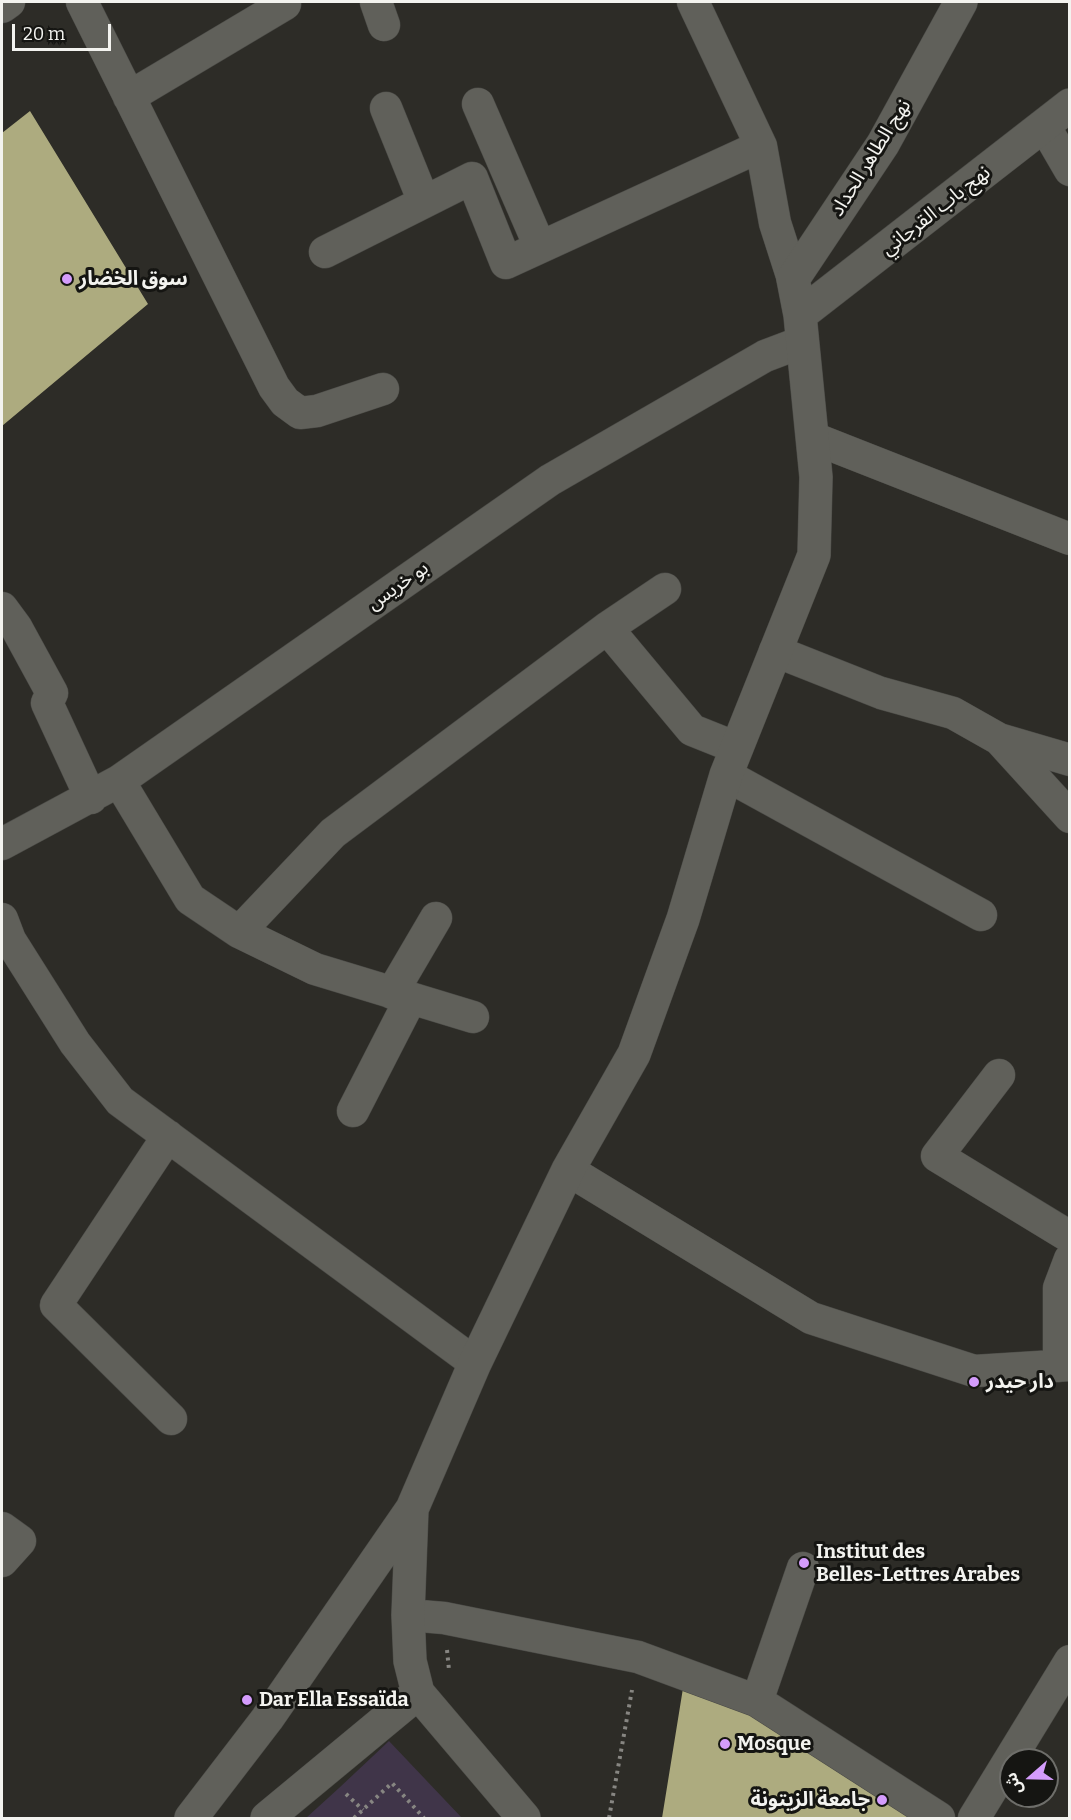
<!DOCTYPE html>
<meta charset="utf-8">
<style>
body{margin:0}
#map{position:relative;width:1071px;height:1820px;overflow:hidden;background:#2d2c27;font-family:Bitter,"Noto Sans Arabic",serif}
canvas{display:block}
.frame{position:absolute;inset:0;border:3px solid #f3f3ef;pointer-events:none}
.north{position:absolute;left:999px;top:1748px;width:60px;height:60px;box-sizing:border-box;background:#151512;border:2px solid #6e6e6a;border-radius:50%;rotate:250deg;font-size:16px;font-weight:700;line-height:24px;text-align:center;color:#f3f3ef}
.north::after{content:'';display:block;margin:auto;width:21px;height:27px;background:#d49cfc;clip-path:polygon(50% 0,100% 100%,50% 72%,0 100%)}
.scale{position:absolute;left:12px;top:24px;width:99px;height:27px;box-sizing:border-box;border:3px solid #f3f3ef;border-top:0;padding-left:8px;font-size:18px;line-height:21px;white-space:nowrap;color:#f3f3ef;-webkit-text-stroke:4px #151512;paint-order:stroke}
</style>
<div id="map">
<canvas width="1071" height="1820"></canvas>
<div class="frame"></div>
<div class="north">ش</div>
<div class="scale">20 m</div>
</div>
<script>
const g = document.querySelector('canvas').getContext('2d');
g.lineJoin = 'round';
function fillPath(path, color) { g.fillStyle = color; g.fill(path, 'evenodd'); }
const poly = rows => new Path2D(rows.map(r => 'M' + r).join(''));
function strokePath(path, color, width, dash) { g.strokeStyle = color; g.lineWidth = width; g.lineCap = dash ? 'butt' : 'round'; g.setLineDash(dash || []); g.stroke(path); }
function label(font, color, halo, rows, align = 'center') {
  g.font = font + ' Bitter,"Noto Sans Arabic",serif'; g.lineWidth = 6; g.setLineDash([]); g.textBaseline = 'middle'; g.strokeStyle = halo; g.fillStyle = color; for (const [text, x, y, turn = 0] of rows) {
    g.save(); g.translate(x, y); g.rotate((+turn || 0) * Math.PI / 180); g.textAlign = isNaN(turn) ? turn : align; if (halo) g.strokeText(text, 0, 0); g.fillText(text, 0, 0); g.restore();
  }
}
fillPath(poly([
 [389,1741,462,1818,306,1818,339,1788]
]), '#403549');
fillPath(poly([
 [30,111,148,304,2,426,2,133],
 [684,1682,755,1703,913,1807,909,1818,662,1818]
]), '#adab7f');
const street = poly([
 [82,2,274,387,285,402,300,413,317,411,383,389],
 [376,2,384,25],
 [693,2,761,146,775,223,793,279],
 [2,7,9,2],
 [129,97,285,4],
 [478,104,540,247],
 [386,108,424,202],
 [1045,127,1070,170],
 [325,252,472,178,506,263,761,146],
 [813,438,1070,539],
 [2,608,16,627,52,693,47,703,91,798],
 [607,628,692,730,737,748],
 [775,651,881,693,953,713,999,739,1070,817],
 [999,739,1070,760],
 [726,775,981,915],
 [119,781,190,899,239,932,315,969,473,1017],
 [2,844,119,781,550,480,765,356,802,342],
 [2,919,10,940,75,1043,120,1101,475,1363],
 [239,932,333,833,607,628,665,589],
 [392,993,436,918],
 [999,1075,937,1156,1070,1237],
 [353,1111,411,998],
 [168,1136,56,1305,171,1419],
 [568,1170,811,1318,974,1371,1070,1365],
 [1059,1366,1059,1288,1070,1259],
 [2,1528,20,1541,2,1561],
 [408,1615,444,1618,638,1657,757,1701,939,1818],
 [757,1701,803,1568],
 [974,1818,1070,1661]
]);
const secondary = poly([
 [800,315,1070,105],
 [412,1509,408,1615,410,1661,418,1693,524,1818],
 [191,1818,267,1719,412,1509,475,1363,568,1170,634,1054,683,919,726,775,814,555,816,477,800,315,793,279,883,144,961,2],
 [267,1818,418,1693]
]);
strokePath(street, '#4a4a46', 33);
strokePath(secondary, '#4a4a46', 34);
strokePath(poly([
 [447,1650,449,1670],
 [346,1794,363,1810],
 [354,1818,392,1783,424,1818],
 [609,1818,632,1690]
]), '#878682', 4, [3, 4.5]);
strokePath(street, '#60605a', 32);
strokePath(secondary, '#60605a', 33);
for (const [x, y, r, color] of [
 [67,279,6,"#d49cfc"],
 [974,1382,6,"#d49cfc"],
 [804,1563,6,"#d49cfc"],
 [247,1700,6,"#d49cfc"],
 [725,1744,6,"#d49cfc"],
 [882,1800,6,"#d49cfc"]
]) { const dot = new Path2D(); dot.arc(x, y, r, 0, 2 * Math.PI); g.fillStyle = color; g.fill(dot); strokePath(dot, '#151512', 2); }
label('20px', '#f3f3ef', '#151512', [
 ["نهج الطاهر الحداد",871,158,-58],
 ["نهج باب القرجاني",936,211,-38],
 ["بو خريس",398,586,-35]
]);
label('bold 20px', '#f3f3ef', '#151512', [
 ["سوق الخضار",79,279],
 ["دار حيدر",986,1382],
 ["Institut des",816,1552],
 ["Belles-Lettres Arabes",816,1575],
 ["Dar Ella Essaïda",259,1700],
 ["Mosque",737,1744],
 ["جامعة الزيتونة",870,1800,"right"]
], 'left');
</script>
